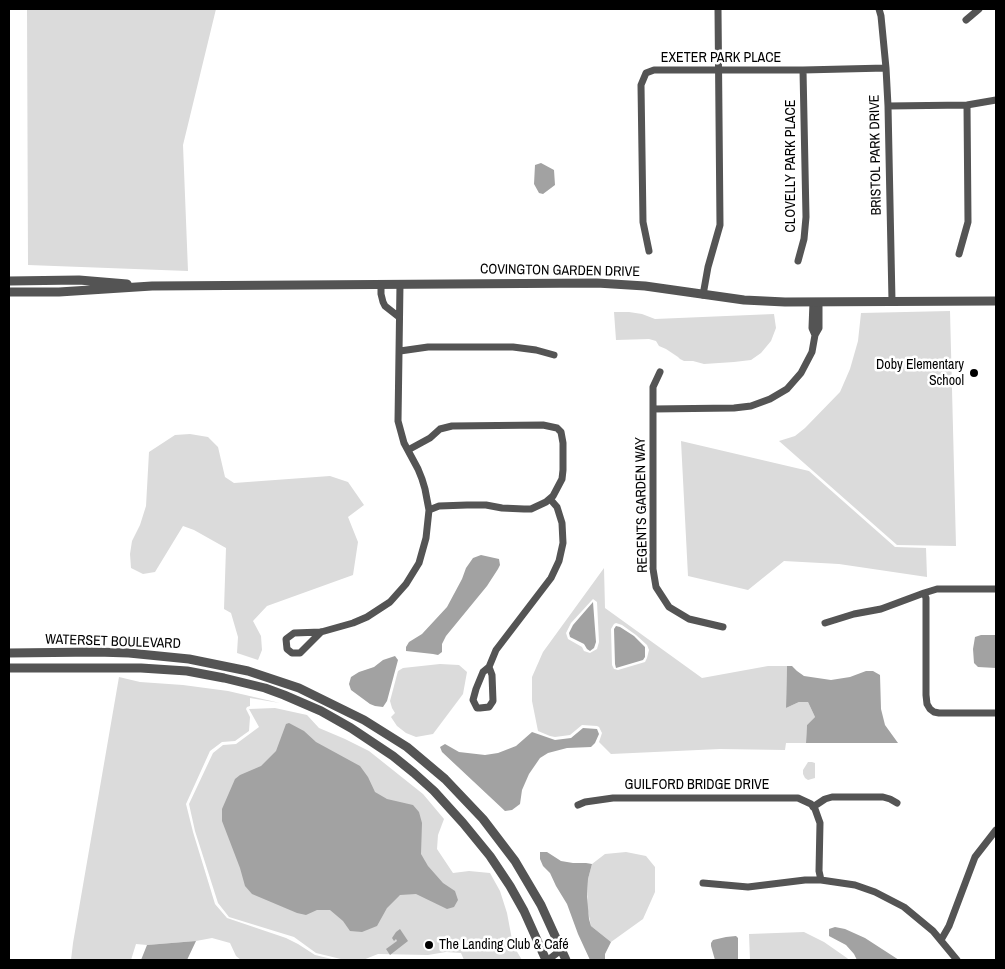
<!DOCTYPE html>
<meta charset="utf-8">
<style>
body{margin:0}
#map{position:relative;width:1005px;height:969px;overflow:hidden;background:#fff;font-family:"Archivo Narrow",sans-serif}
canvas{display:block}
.frame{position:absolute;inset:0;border:10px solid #000;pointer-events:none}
</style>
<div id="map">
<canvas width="1005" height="969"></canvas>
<div class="frame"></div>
</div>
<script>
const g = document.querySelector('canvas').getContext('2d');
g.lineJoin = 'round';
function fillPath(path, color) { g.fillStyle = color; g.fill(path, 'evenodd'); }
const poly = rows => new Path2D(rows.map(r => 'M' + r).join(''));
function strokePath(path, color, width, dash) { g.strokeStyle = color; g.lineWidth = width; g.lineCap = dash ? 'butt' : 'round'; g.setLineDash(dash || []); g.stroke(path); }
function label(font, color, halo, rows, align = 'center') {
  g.font = font + ' "Archivo Narrow",sans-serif'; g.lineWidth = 5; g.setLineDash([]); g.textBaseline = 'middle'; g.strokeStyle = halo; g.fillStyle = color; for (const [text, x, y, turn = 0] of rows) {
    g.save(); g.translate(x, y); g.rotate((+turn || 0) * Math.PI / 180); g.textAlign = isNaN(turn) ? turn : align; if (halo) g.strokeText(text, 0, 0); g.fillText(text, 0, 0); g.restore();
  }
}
fillPath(poly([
 [27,9,216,9,183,145,188,271,28,265],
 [950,311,956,546,897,545,779,441,795,436,805,428,840,392,850,369,858,341,861,313],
 [614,312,629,312,642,314,655,319,774,314,776,328,771,341,761,353,751,360,734,362,704,364,693,361,684,361,680,359,678,357,666,349,659,346,656,341,649,339,616,340],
 [190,434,208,437,218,447,225,477,234,483,330,476,348,482,364,505,348,517,358,542,353,575,267,606,253,621,261,636,262,650,258,660,237,653,238,637,231,613,224,609,226,548,194,530,183,526,155,572,143,574,131,568,130,554,132,541,140,525,146,506,149,452,175,435],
 [681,441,809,471,895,547,926,548,927,577,839,564,784,561,748,590,688,576],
 [604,568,605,608,702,678,768,666,787,666,786,708,799,702,808,702,815,717,807,725,806,743,786,743,785,750,720,749,611,754,599,742,602,733,599,727,597,726,582,725,570,735,555,737,550,736,538,731,532,701,532,677,543,652],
 [593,599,597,602,599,642,597,649,590,653,584,651,582,647,568,639,566,633,571,623,592,600],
 [616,623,622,625,636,635,647,645,649,650,647,658,645,662,618,670,614,669,612,665,611,629,614,624],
 [440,664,459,665,467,672,463,694,433,734,416,737,406,733,397,726,391,717,395,713,392,708,390,701,398,671,403,668],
 [119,677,140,682,183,685,228,691,280,703,250,698,250,706,247,707,246,709,250,717,249,731,235,741,222,742,210,751,186,804,193,832,215,904,227,918,286,938,298,944,315,955,336,960,241,960,236,956,230,943,212,938,196,941,147,945,136,944,131,960,71,960,73,943],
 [275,708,307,715,319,728,345,739,369,751,423,794,444,819,438,835,437,849,453,873,469,871,490,873,500,891,507,913,513,945,522,960,464,960,461,953,446,952,428,955,378,954,363,960,345,960,316,953,294,937,229,917,218,903,195,831,189,804,213,753,223,745,236,744,259,727,249,709],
 [808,762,812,762,815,763,815,778,808,780,805,778,803,774,803,770],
 [626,852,646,856,655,867,655,892,643,919,611,942,591,926,587,906,588,879,592,864,605,854],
 [804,932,824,942,847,958,849,960,750,960,749,934]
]), '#dbdbdb');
fillPath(poly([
 [541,163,554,170,555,185,543,194,539,193,534,184,535,165],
 [481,555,499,559,500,565,498,569,487,586,446,636,442,644,442,652,438,655,433,654,406,651,406,647,409,642,422,634,447,607,462,579,466,568,473,558],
 [593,602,596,642,594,648,590,651,587,649,584,644,570,637,569,633,573,625],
 [616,626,620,627,634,636,645,647,645,657,643,660,616,668,615,664,614,629],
 [981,635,996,635,996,668,978,667,974,663,973,649,975,637],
 [395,656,398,660,387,701,383,707,375,706,370,704,351,690,349,684,351,677,359,672,374,667,383,660],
 [787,666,792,666,797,671,804,676,831,680,850,677,866,671,873,671,880,675,881,709,885,725,898,743,806,743,807,725,815,717,808,702,799,702,786,708],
 [289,723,304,731,316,742,360,766,368,777,375,792,387,799,413,805,419,812,422,823,421,854,428,866,443,883,455,891,458,900,454,907,447,909,416,894,400,895,387,908,377,926,362,932,350,931,343,921,330,910,317,910,306,915,297,913,252,894,245,886,240,868,222,821,222,809,235,779,240,775,261,766,276,751,286,724],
 [583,728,597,729,599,734,595,743,591,747,567,748,548,753,540,758,529,774,522,790,520,804,512,810,505,811,442,752,440,747,445,744,459,752,485,755,498,753,516,746,532,732,555,740,571,738],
 [540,852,547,852,561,861,573,863,586,863,592,864,588,879,587,897,589,919,591,926,611,942,605,954,605,960,590,960,578,934,567,904,556,886,550,873,543,866,540,859],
 [835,927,845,929,865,938,899,960,857,960,854,954,846,945,829,936,829,929],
 [400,929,408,941,390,955,386,949,397,941,396,939,394,941,392,938,396,932],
 [736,936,738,938,738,960,715,960,711,946,711,943,713,940,726,937],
 [196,941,187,960,141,960,147,945]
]), '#a2a2a2');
strokePath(poly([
 [879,9,881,16,886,68,888,106,892,301],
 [966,20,979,9],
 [888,106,967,105,996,100],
 [649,251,643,222,641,85,646,73,654,70,803,70,886,68],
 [959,254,968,222,967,105],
 [798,261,804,239,806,217,803,70],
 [381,284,381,294,383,302,385,306,399,317],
 [703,295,708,267,720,225,718,9],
 [813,302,812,328,815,335],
 [400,351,428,347,513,347,536,350,554,355],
 [660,372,653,387,653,569,656,587,669,607,689,619,723,627],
 [653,409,734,408,751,406,770,399,787,389,801,373,812,352,815,335,819,328,819,302],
 [408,450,430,438,440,429,452,426,543,425,557,428,561,432,563,443,563,470,562,479,553,496,546,502,531,509,524,509,502,508,486,505,467,505,439,506,429,510],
 [924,593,926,598,926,695,927,704,930,709,934,712,939,713,996,713],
 [825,623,854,614,881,609,924,593,937,589,996,589],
 [321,632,300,653,292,653,287,649,286,639,294,633,321,632,353,623,367,617,390,602,406,584,419,563,426,538,429,510,425,489,422,479,418,469,404,443,398,421,400,284],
 [489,667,492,675,493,701,489,707,480,708,477,708,473,700,476,689,483,672,489,667,496,650,551,578,559,561,563,543,562,523,557,507,550,499],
 [578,805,585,802,613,798,798,798,811,804,815,809,820,823,819,871,821,880],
 [813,807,825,799,832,797,883,797,890,799,897,803],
 [703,883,748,887,805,880,821,880,855,885,875,892,904,907,933,931,957,960],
 [941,940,949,926,975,857,996,830],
 [548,960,561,950]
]), '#545454', 7);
strokePath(poly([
 [9,281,79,280,127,284],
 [9,292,59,292,152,286,597,283,645,286,744,300,785,302,996,301],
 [9,653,97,652,129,653,189,659,248,671,299,688,364,720,407,747,445,779,483,819,515,861,541,905,566,960],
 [9,668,141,668,187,671,224,678,265,688,284,695,321,711,351,728,393,756,414,773,434,791,463,823,490,856,510,886,524,911,546,960]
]), '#545454', 9);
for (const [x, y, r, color] of [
 [974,373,5,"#000"],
 [429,945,5,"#000"]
]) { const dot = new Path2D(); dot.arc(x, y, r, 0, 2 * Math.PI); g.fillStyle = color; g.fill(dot); strokePath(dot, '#fff', 2); }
label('14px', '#000', '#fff', [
 ["EXETER PARK PLACE",721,58],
 ["BRISTOL PARK DRIVE",876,155,-91],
 ["CLOVELLY PARK PLACE",791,166,-90],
 ["COVINGTON GARDEN DRIVE",560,271,1],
 ["REGENTS GARDEN WAY",642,505,-91],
 ["WATERSET BOULEVARD",113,642,2],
 ["GUILFORD BRIDGE DRIVE",697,785]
]);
label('14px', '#000', '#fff', [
 ["Doby Elementary",964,365],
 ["School",964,381],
 ["The Landing Club & Café",439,945,"left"]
], 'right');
</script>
